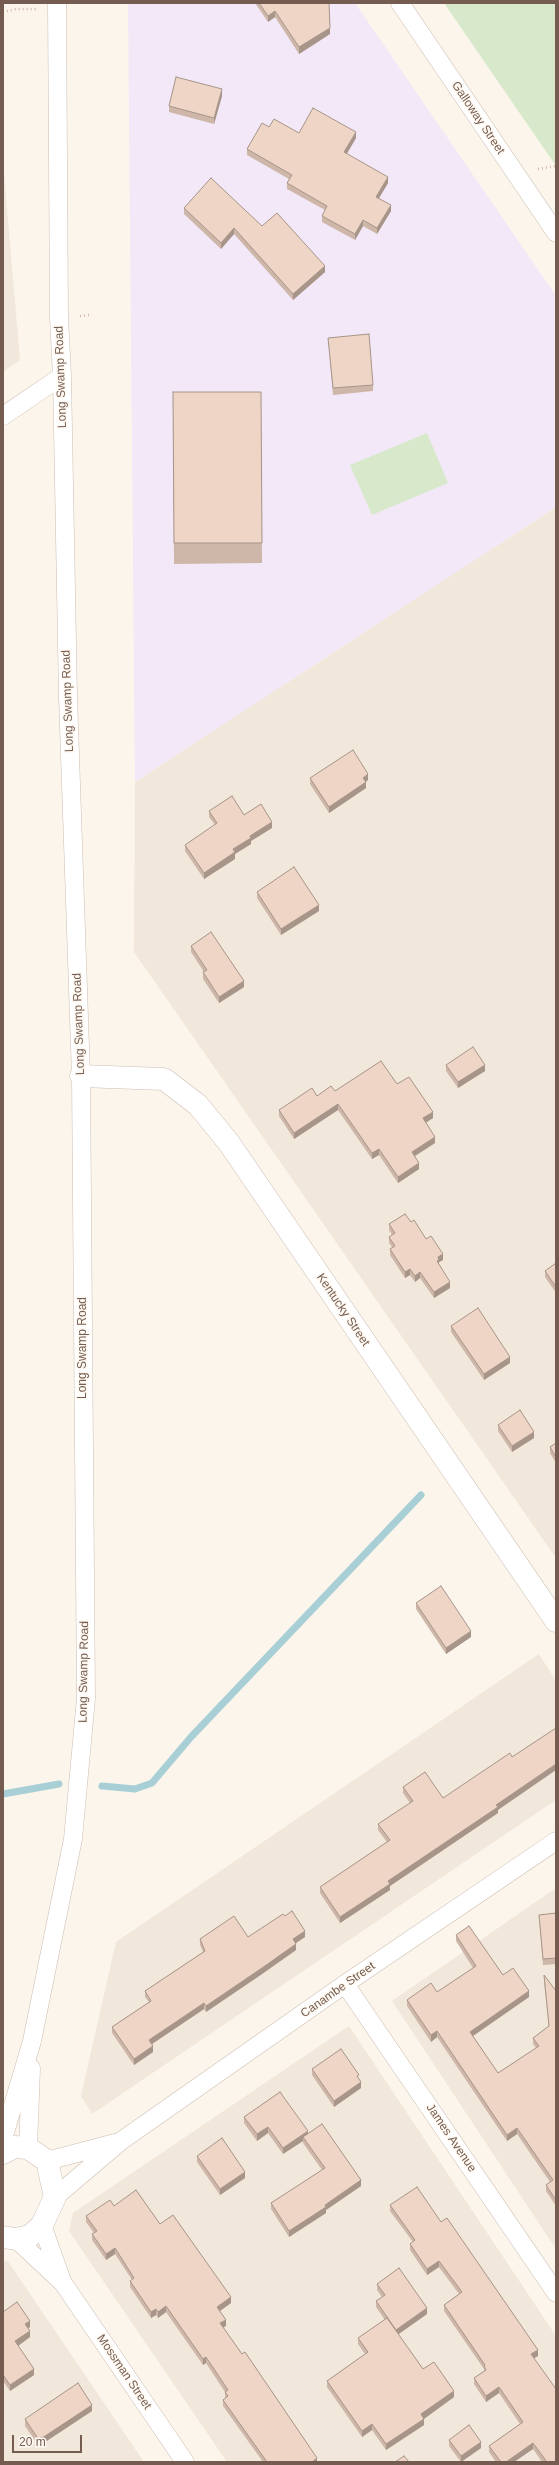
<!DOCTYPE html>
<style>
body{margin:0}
#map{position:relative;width:559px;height:2465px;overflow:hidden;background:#fbf5ec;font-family:Arial,sans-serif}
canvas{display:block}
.frame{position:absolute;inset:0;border:4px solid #755c50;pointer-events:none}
.scale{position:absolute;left:12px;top:2435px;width:70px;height:18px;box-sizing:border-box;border:2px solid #755c50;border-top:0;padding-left:5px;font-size:12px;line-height:14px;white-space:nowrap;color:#755c50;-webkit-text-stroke:3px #fef9f2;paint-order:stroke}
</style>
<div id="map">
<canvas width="559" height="2465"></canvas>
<div class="frame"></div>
<div class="scale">20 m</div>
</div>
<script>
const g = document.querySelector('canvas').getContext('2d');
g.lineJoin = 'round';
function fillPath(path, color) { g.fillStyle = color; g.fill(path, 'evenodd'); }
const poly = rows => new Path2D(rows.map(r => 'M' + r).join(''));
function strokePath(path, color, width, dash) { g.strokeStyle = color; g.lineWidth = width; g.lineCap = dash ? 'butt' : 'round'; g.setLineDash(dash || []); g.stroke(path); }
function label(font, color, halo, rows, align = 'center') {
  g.font = font + ' Arial,sans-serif'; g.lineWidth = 3; g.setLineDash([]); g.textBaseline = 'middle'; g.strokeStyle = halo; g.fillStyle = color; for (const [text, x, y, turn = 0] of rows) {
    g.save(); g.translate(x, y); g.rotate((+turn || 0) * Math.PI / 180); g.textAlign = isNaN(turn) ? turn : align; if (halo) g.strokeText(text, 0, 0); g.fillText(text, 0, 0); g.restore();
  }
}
fillPath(poly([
 [3,162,20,360,3,372],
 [556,507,556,1558,134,952,135,782],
 [539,1654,556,1681,556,1800,92,2114,81,2096,116,1942],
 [556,1888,556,2249,392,2001],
 [349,2026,556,2336,556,2462,227,2462,69,2231,73,2213],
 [7,2260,144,2462,3,2462,3,2263]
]), '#f2e7db');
fillPath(poly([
 [128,3,355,3,556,296,556,507,135,782]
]), '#f2e8f8');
fillPath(poly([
 [444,3,556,3,556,166],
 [427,433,448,483,372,515,350,465]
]), '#d7e9ca');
strokePath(poly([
 [102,1786,135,1789,152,1783,191,1737,421,1495],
 [3,1794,59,1784]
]), '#a8cfd5', 7);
const minor = poly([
 [400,3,556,233],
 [3,416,62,376],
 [345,1984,556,2293],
 [3,2139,32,2041,73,1839,86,1698,81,1076,68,697,62,376,59,317,57,3],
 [28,2148,31,2068],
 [47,2161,115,2143],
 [55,2197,121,2141,345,1984,556,1841],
 [42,2225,62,2281],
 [16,2239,63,2283,185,2462]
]);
const tertiary = poly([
 [81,1076,164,1079,198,1105,229,1143,556,1621],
 [3,2153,15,2147,28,2148,47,2161,55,2197,42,2225,30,2236,16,2239,3,2237]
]);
strokePath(minor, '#cdbdb2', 19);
strokePath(tertiary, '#cdbdb2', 23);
strokePath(poly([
 [3,12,16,9,37,9],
 [538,169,556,166],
 [80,316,89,315]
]), '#d4b8a8', 2.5, [1, 3]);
strokePath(minor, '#fff', 18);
strokePath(tertiary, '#fff', 22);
fillPath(poly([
 [255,3,329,3,330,34,299,54,275,17,268,22],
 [222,96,214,124,169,112,169,106],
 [269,127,299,133,356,138,347,154,388,183,379,198,391,211,377,234,363,226,355,240,322,222,322,216,325,210,287,189,287,183,289,179,247,155,247,149],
 [184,208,262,226,325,272,293,300,234,234,221,249,184,214],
 [328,338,373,385,373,391,333,395],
 [173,392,261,392,262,563,174,564],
 [556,607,556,616,555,614,555,608],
 [310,778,368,780,365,782,366,788,329,813,310,784],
 [209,811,244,815,272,828,251,841,251,844,235,854,235,859,204,879,185,851,185,845,215,825,209,817],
 [257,892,319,911,281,935,257,898],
 [191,946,244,987,219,1003,203,979,203,972,204,972,191,952],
 [446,1065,485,1071,458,1088,446,1071],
 [397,1084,433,1118,426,1123,435,1143,414,1156,419,1169,398,1183,379,1155,372,1159,338,1110,294,1139,279,1116,279,1110,317,1096,335,1091],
 [411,1222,443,1260,439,1262,439,1265,450,1288,434,1298,420,1278,415,1282,410,1275,405,1278,390,1255,390,1249,392,1247,389,1243,389,1237,392,1235,389,1230,389,1224],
 [556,1263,556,1293,545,1277,545,1271],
 [451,1326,510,1363,484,1380,451,1332],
 [498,1425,534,1438,512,1452,498,1431],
 [556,1443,556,1463,550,1453,550,1447],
 [416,1603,471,1637,446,1654,416,1609],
 [403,1787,443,1798,498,1810,498,1813,390,1886,390,1890,340,1923,320,1893,320,1887,387,1842,378,1830,378,1824,410,1803,403,1793],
 [556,1913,556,1964,543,1965,539,1915],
 [285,1916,305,1937,296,1943,296,1950,262,1974,206,2012,204,2009,152,2044,153,2052,134,2065,112,2033,112,2027,149,2002,145,1997,145,1991,203,1952,200,1945,200,1939,248,1937],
 [456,1935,529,1997,473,2036,498,2073,536,2048,533,2044,533,2038,549,2026,544,1981,544,1975,556,1991,556,2206,546,2191,546,2185,550,2182,517,2134,507,2141,437,2037,431,2042,407,2006,407,2000,437,1992,473,1968,456,1941],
 [312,2069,359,2080,361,2088,334,2107,312,2075],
 [244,2117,308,2133,361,2186,326,2210,326,2213,289,2237,271,2209,271,2203,322,2170,303,2143,303,2141,283,2154,268,2133,257,2141,244,2123],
 [197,2156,245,2178,220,2195,197,2162],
 [390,2205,441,2222,538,2356,534,2358,556,2462,542,2462,533,2449,514,2462,496,2462,489,2452,489,2446,520,2424,499,2393,486,2402,474,2384,474,2378,484,2371,484,2369,444,2311,444,2305,459,2294,439,2267,427,2275,410,2250,410,2244,413,2242,390,2211],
 [114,2206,160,2224,231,2303,220,2311,226,2326,223,2327,317,2462,263,2462,223,2406,223,2400,225,2398,225,2392,206,2363,203,2365,166,2312,158,2318,156,2315,151,2318,130,2287,130,2281,132,2280,115,2254,106,2260,92,2240,92,2234,94,2233,86,2222,86,2216],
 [377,2284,427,2314,398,2334,423,2369,454,2397,424,2419,424,2425,386,2450,372,2430,362,2437,327,2387,327,2381,365,2354,358,2344,358,2338,385,2320,376,2307,376,2301,382,2297,377,2290],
 [3,2312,30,2327,28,2328,30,2337,18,2346,34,2375,10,2391,3,2381],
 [92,2411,39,2446,25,2426,25,2419],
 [449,2440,481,2448,461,2462,449,2446]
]), '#ceb7a9');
fillPath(poly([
 [275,11,275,17,268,22,268,16],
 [330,28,330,34,299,54,299,47],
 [222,89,222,96,214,124,214,118],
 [356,132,356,138,344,158,344,152],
 [388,177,388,183,376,203,376,197],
 [391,205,391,211,377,234,377,228],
 [363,220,363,226,355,240,355,234],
 [234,228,234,234,221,249,221,243],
 [325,266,325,272,293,300,293,294],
 [368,774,368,780,363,784,363,778],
 [366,782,366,788,329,813,329,807],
 [272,822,272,828,251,841,251,844,235,854,235,859,204,879,204,873,250,836],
 [319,905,319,911,281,935,281,929],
 [244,981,244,987,219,1003,219,997],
 [485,1065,485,1071,458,1088,458,1082],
 [338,1104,338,1110,294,1139,294,1133],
 [433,1112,433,1118,423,1124,423,1118],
 [435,1137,435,1143,412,1158,412,1152],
 [379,1149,379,1155,372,1159,372,1153],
 [419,1163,419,1169,398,1183,398,1177],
 [443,1254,443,1260,439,1262,439,1266,437,1261,438,1257],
 [410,1269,410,1275,405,1278,405,1272],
 [420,1272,420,1278,415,1282,415,1276],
 [450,1282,450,1288,434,1298,434,1292],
 [510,1357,510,1363,484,1380,484,1374],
 [534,1432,534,1438,512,1452,512,1446],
 [471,1631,471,1637,446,1654,446,1648],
 [556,1764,556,1770,498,1810,498,1813,390,1886,390,1890,340,1923,340,1917,388,1881,496,1805],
 [305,1931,305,1937,293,1945,293,1939],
 [296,1944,296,1950,262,1974,206,2012,206,2006],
 [529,1991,529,1997,470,2038,470,2032],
 [204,2003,204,2009,149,2046,149,2040],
 [437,2031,437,2037,431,2042,431,2035],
 [153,2046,153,2052,134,2065,134,2059],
 [361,2082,361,2088,334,2107,334,2101],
 [268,2127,268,2133,257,2141,257,2134],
 [517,2128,517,2134,507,2141,507,2135],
 [308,2131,308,2137,303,2137,303,2141,283,2154,283,2148],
 [245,2172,245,2178,220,2195,220,2189],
 [361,2180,361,2186,326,2210,326,2213,289,2237,289,2231],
 [115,2248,115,2254,106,2260,106,2254],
 [439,2261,439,2267,427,2275,427,2269],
 [231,2297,231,2303,217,2313,217,2307],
 [166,2306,166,2312,158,2318,158,2312],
 [427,2308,427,2314,396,2336,396,2330],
 [156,2309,156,2315,151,2318,151,2312],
 [226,2320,226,2326,220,2329,220,2323],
 [30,2321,30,2327,25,2330,25,2324],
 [30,2331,30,2337,15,2348,15,2341],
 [538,2350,538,2356,531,2360,531,2354],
 [206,2357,206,2363,203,2365,203,2359],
 [34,2369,34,2375,10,2391,10,2385],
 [499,2387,499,2393,486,2402,486,2396],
 [454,2391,454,2397,421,2421,421,2414],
 [92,2405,92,2411,39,2446,39,2440],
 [424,2419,424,2425,386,2450,386,2444],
 [372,2424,372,2430,362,2437,362,2431],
 [481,2442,481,2448,461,2462,461,2456],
 [533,2443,533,2449,514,2462,506,2462],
 [317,2458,317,2462,312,2462]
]), '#a7958a');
const building = poly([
 [259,3,329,3,330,28,299,47,275,11,268,16,259,3],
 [176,77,222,89,214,118,169,106,176,77],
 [313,108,356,132,344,152,388,177,376,197,391,205,377,228,363,220,355,234,322,216,327,206,287,183,292,175,247,149,262,123,269,127,274,119,299,133,313,108],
 [211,178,262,226,277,213,325,266,293,294,234,228,221,243,184,208,211,178],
 [369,334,373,385,333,388,328,338,369,334],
 [173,392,261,392,262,543,174,543,173,392],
 [353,750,368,774,363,778,366,782,329,807,310,778,353,750],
 [232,796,244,815,261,804,272,822,250,836,251,838,233,849,235,852,204,873,185,845,217,823,209,811,232,796],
 [294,867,319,905,281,929,257,892,294,867],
 [211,932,244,981,219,997,203,972,207,970,191,946,211,932],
 [473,1047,485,1065,458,1082,446,1065,473,1047],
 [381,1061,397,1084,409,1077,433,1112,423,1118,435,1137,412,1152,419,1163,398,1177,379,1149,372,1153,338,1104,294,1133,279,1110,312,1088,317,1096,331,1086,335,1091,381,1061],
 [405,1214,411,1222,414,1220,426,1239,431,1236,443,1254,438,1257,439,1260,437,1261,450,1282,434,1292,420,1272,415,1276,410,1269,405,1272,390,1249,395,1246,389,1237,395,1233,389,1224,405,1214],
 [556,1263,556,1287,545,1271,556,1263],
 [478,1308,510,1357,484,1374,451,1326,478,1308],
 [520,1410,534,1432,512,1446,498,1425,520,1410],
 [556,1443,556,1457,550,1447,556,1443],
 [441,1586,471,1631,446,1648,416,1603,441,1586],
 [556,1728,556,1764,496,1805,498,1807,388,1881,390,1884,340,1917,320,1887,390,1840,378,1824,413,1801,403,1787,425,1772,443,1798,510,1753,512,1757,556,1728],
 [292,1911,305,1931,293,1939,296,1944,262,1968,206,2006,204,2003,149,2040,153,2046,134,2059,112,2027,151,2001,145,1991,205,1951,200,1939,234,1916,248,1937,283,1914,285,1916,292,1911],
 [556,1913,556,1958,543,1959,539,1915,556,1913],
 [469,1926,503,1975,513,1968,529,1991,470,2032,498,2073,539,2046,533,2038,549,2026,544,1975,556,1991,556,2200,546,2185,553,2180,517,2128,507,2135,437,2031,431,2035,407,2000,431,1983,437,1992,476,1966,456,1935,469,1926],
 [341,2049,359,2075,357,2076,361,2082,334,2101,312,2069,341,2049],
 [280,2092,308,2131,283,2148,268,2127,257,2134,244,2117,280,2092],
 [322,2124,361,2180,325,2205,326,2207,289,2231,271,2203,325,2168,303,2137,322,2124],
 [222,2138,245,2172,220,2189,197,2156,222,2138],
 [417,2187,441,2222,447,2218,538,2350,531,2354,556,2389,556,2462,547,2462,533,2443,506,2462,501,2462,489,2446,523,2422,499,2387,486,2396,474,2378,486,2370,484,2366,485,2365,444,2305,462,2292,439,2261,427,2269,410,2244,415,2240,390,2205,417,2187],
 [136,2190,160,2224,173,2215,231,2297,217,2307,226,2320,220,2323,242,2354,245,2352,317,2458,312,2462,267,2462,223,2400,228,2396,225,2392,228,2390,206,2357,203,2359,166,2306,158,2312,156,2309,151,2312,130,2281,134,2278,115,2248,106,2254,92,2234,97,2231,86,2216,110,2200,114,2206,136,2190],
 [399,2268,427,2308,396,2330,376,2301,385,2295,377,2284,399,2268],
 [17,2302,30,2321,25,2324,30,2331,15,2341,34,2369,10,2385,3,2375,3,2312,17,2302],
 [387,2318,423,2369,434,2362,454,2391,421,2414,424,2419,386,2444,372,2424,362,2431,327,2381,368,2352,358,2338,387,2318],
 [78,2383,92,2405,39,2440,25,2419,78,2383],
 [469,2425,481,2442,461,2456,449,2440,469,2425],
 [404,2456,409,2462,395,2462,404,2456]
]);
fillPath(building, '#efd5c5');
strokePath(building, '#a7958a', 1);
label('12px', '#755c50', '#fef9f2', [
 ["Galloway Street",478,118,56],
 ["Long Swamp Road",61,377,-92],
 ["Long Swamp Road",68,701,-92],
 ["Long Swamp Road",79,1024,-92],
 ["Kentucky Street",343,1310,56],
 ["Long Swamp Road",83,1348,-90],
 ["Long Swamp Road",84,1672,-89],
 ["Canambe Street",338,1990,-35],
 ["James Avenue",451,2138,56],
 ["Mossman Street",124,2372,56]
]);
</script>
